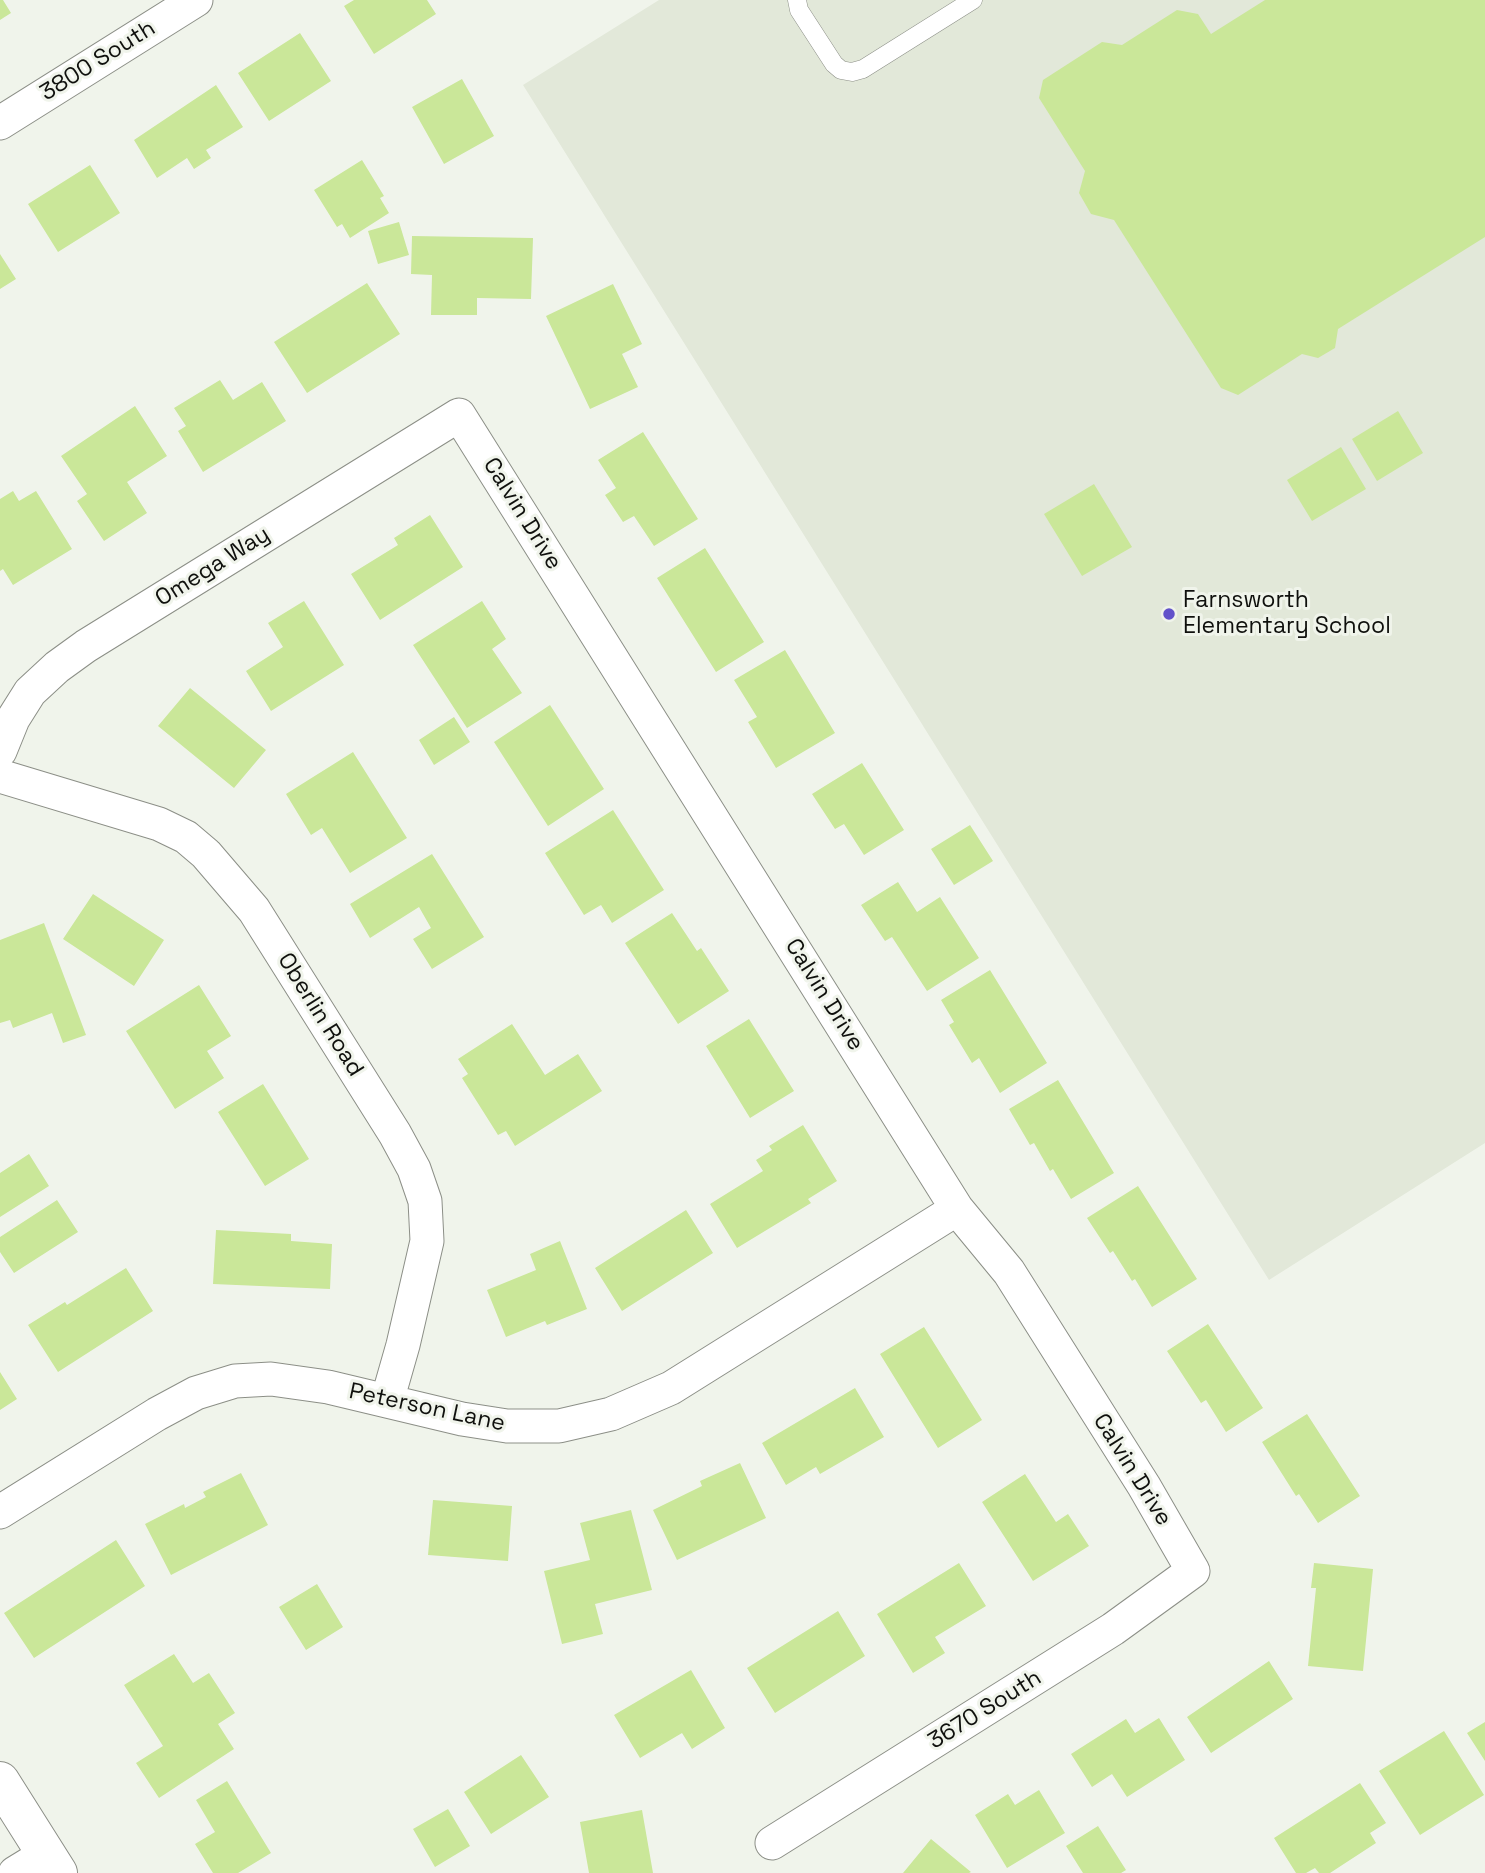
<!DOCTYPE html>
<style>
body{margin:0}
canvas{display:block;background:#f0f4eb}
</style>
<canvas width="1485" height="1873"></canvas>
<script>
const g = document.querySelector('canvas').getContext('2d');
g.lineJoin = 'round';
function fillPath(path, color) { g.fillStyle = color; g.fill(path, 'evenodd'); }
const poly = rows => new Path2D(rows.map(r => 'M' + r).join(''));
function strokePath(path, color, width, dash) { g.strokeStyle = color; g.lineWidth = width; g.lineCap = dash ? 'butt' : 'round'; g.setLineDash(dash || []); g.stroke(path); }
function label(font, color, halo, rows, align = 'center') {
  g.font = font + ' "Space Grotesk",sans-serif'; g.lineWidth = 6; g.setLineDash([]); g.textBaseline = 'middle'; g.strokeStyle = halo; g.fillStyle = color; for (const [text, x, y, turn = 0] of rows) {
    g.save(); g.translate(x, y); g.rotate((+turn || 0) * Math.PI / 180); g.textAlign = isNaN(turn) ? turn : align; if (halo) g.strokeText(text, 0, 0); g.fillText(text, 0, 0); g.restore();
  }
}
fillPath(poly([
 [659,0,1485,0,1485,1143,1269,1280,523,85]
]), '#e2e8d9');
fillPath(poly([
 [0,0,3,0,11,13,0,20],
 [354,0,427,0,436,14,374,54,344,6],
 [1265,0,1485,0,1485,237,1338,329,1335,348,1318,358,1302,354,1238,395,1221,388,1114,220,1091,214,1079,193,1085,171,1039,98,1043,80,1102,42,1122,45,1177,10,1198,14,1211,34],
 [300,33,331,81,269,121,238,73],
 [462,79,494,136,444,164,412,107],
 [216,85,243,127,206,150,211,158,194,169,187,158,157,178,134,140],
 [362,160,384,196,380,198,389,213,350,238,342,224,337,227,314,190],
 [90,165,120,213,58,252,28,204],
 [399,222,409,255,378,264,368,231],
 [412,236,533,238,531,299,477,298,477,315,431,315,432,275,411,274],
 [0,254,16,279,0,289],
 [367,283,400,334,307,393,274,342],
 [613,284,642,344,622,354,638,387,590,409,546,316],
 [220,380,233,400,262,382,286,421,203,472,178,431,186,426,174,408],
 [135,406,167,456,127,482,147,513,104,541,77,501,87,494,61,456],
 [1398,411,1423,453,1377,481,1352,439],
 [643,432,698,519,654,546,634,516,623,522,605,495,616,488,598,460],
 [1341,447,1366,489,1312,521,1287,480],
 [1094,484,1132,547,1082,576,1044,514],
 [13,491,19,501,36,491,72,549,13,585,3,569,0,571,0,499],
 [430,515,463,567,380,620,351,574,398,545,394,538],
 [705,548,764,642,716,672,657,578],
 [304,601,344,665,271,711,246,671,283,647,268,623],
 [482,601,506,639,492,649,522,693,467,728,413,645],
 [785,650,835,733,776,768,748,722,757,717,734,680],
 [190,688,266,750,234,788,158,726],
 [550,705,604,789,548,826,494,742],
 [454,717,470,742,434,765,419,740],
 [353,752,407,838,350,873,322,828,311,835,286,794],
 [862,763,904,830,864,855,844,824,835,829,812,794],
 [613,810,664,890,612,923,601,905,584,915,545,853],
 [970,825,993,861,954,885,931,849],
 [432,854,484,937,432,969,413,939,431,928,419,907,370,938,350,904],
 [898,882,917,912,940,897,979,958,927,991,892,937,885,941,861,905],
 [93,894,164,940,134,986,63,939],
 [672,913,697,951,701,948,729,991,678,1024,625,943],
 [44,923,86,1035,63,1043,52,1013,13,1028,10,1020,0,1023,0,940],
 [990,970,1047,1063,1000,1093,979,1058,972,1063,949,1025,954,1022,941,1000],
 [199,985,231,1036,207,1051,224,1078,175,1109,126,1031],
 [749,1019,794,1091,750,1118,706,1046],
 [512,1024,545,1075,578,1054,602,1091,515,1146,506,1131,498,1135,462,1078,468,1074,458,1059],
 [1058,1080,1114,1173,1071,1199,1053,1169,1050,1171,1034,1143,1030,1145,1009,1109],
 [263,1084,309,1159,265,1186,218,1112],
 [803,1125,837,1181,808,1199,811,1203,737,1248,710,1204,763,1171,756,1160,772,1150,769,1146],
 [29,1154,49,1186,0,1217,0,1173],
 [1138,1186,1197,1279,1152,1307,1135,1279,1132,1281,1113,1251,1110,1253,1087,1218],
 [57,1200,78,1232,14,1273,0,1252,0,1237],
 [686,1210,713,1253,622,1311,595,1268],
 [216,1230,291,1234,291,1241,332,1244,330,1289,213,1284],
 [560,1241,587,1309,547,1325,545,1321,506,1337,487,1290,536,1270,530,1254],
 [126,1268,153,1311,58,1372,28,1325,65,1302,67,1305],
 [1208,1324,1263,1408,1226,1432,1206,1400,1201,1403,1167,1351],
 [924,1327,982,1420,938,1448,880,1354],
 [0,1372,17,1399,0,1410],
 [855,1388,884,1437,820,1474,816,1467,786,1485,762,1443],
 [1307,1414,1360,1496,1318,1523,1299,1494,1296,1496,1262,1442],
 [740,1463,766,1518,677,1560,653,1510,702,1486,700,1481],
 [241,1473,268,1525,171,1575,145,1524,184,1504,185,1508,206,1497,203,1492],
 [1025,1474,1056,1522,1068,1514,1089,1546,1033,1581,982,1502],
 [433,1500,512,1506,508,1561,428,1555],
 [631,1510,652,1590,595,1604,603,1634,562,1644,544,1571,590,1560,580,1523],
 [116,1540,145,1586,34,1658,4,1613],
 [959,1563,986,1606,935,1637,945,1653,913,1673,877,1614],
 [1314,1563,1373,1569,1363,1671,1308,1666,1316,1588,1311,1588],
 [317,1584,343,1627,306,1650,279,1607],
 [838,1611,865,1656,775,1713,747,1668],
 [174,1654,193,1683,209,1673,235,1713,218,1724,234,1749,159,1798,136,1763,163,1746,124,1685],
 [1269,1661,1293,1699,1211,1753,1187,1717],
 [691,1670,725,1728,692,1749,682,1733,640,1758,614,1715],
 [1159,1718,1185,1760,1127,1797,1112,1774,1092,1787,1071,1754,1126,1719,1135,1733],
 [1485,1722,1485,1761,1467,1733],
 [1444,1731,1484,1795,1420,1835,1379,1771],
 [521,1755,549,1797,491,1834,464,1792],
 [227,1781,271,1853,238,1873,213,1873,195,1844,215,1832,196,1800],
 [1360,1783,1386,1823,1370,1833,1376,1843,1330,1873,1319,1873,1315,1868,1306,1873,1296,1873,1274,1838],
 [1039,1790,1065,1833,1007,1868,975,1815,1008,1794,1015,1805],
 [448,1809,470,1846,435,1867,413,1829],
 [642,1810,653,1873,589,1873,580,1822],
 [1098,1826,1126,1870,1121,1873,1083,1873,1066,1846],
 [931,1839,971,1872,969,1873,903,1873]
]), '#cae799');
const service = poly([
 [797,0,799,10,834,64,841,70,852,72,863,69,973,0]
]);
const minor = poly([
 [0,123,196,0],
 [0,751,13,719,30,692,57,667,86,646,459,415,957,1209,1009,1272,1144,1486,1193,1571,1113,1629,772,1843],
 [0,776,159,824,186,837,206,854,254,910,395,1134,414,1169,425,1201,427,1241,403,1345,387,1401],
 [0,1512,157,1414,196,1393,235,1381,271,1379,328,1387,462,1419,507,1426,559,1426,611,1414,671,1388,957,1209],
 [15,1873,46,1854]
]);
const tertiary = poly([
 [0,1781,58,1873]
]);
strokePath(service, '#8c8f87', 19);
strokePath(minor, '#8c8f87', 35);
strokePath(tertiary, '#8c8f87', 40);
strokePath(service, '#fff', 18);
strokePath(minor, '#fff', 33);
strokePath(tertiary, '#fff', 38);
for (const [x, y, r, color] of [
 [1169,614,7,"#6252ca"]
]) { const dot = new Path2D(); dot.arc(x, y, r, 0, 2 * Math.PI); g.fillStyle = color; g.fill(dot); strokePath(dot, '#f0f4eb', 2.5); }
label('23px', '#0f100d', '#f0f4eb', [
 ["3800 South",98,61,-32],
 ["Calvin Drive",522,514,58],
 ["Omega Way",213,567,-32],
 ["Calvin Drive",824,995,58],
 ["Oberlin Road",320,1015,58],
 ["Peterson Lane",427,1408,12],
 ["Calvin Drive",1132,1470,58],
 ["3670 South",985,1710,-32]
]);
label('23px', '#0f100d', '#f0f4eb', [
 ["Farnsworth",1183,601],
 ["Elementary School",1183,627]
], 'left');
</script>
